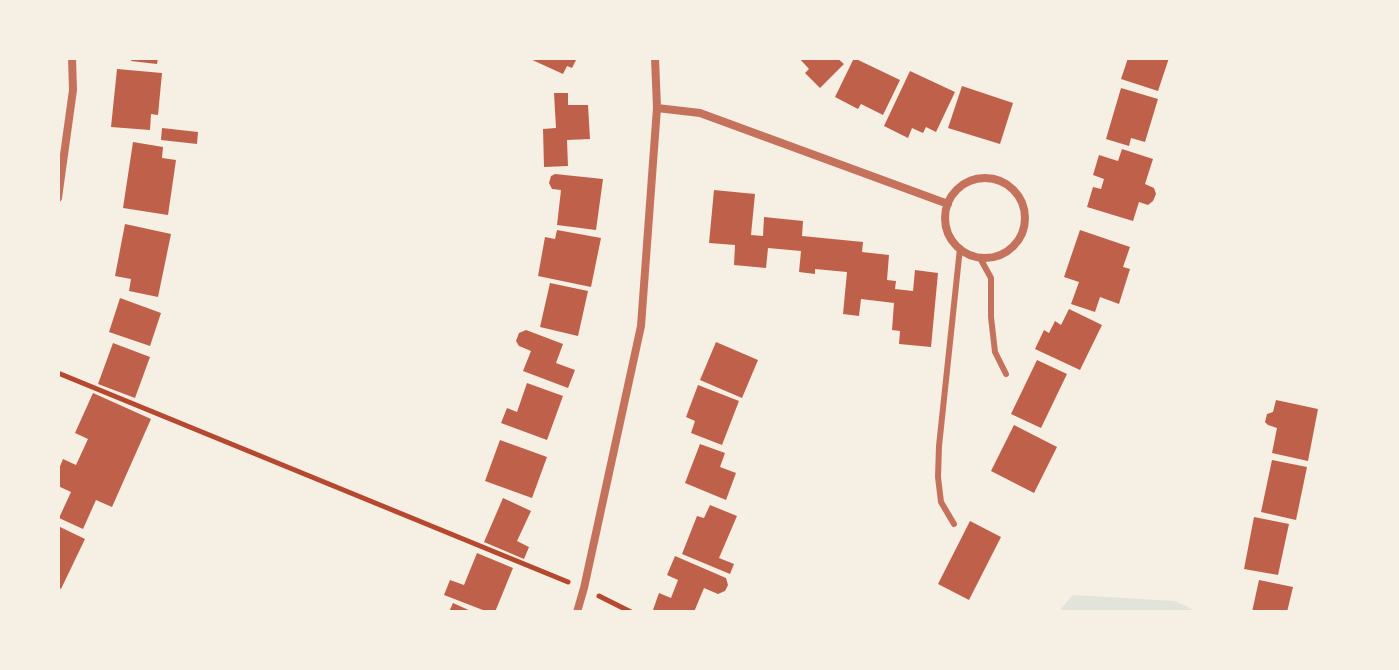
<!DOCTYPE html>
<style>
body{margin:0}
#map{position:relative;width:1399px;height:670px;overflow:hidden;background:#f6efe4;font-family:Raleway,sans-serif}
canvas{display:block}
.frame{position:absolute;inset:0;border:60px solid #f6efe4;pointer-events:none}
</style>
<div id="map">
<canvas width="1399" height="670"></canvas>
<div class="frame"></div>
</div>
<script>
const g = document.querySelector('canvas').getContext('2d');
g.lineJoin = 'round';
function fillPath(path, color) { g.fillStyle = color; g.fill(path, 'evenodd'); }
const poly = rows => new Path2D(rows.map(r => 'M' + r).join(''));
function strokePath(path, color, width, dash) { g.strokeStyle = color; g.lineWidth = width; g.lineCap = dash ? 'butt' : 'round'; g.setLineDash(dash || []); g.stroke(path); }
fillPath(poly([
 [1073,595,1175,601,1198,612,1058,612]
]), '#e2e4dc');
fillPath(poly([
 [132,58,158,58,157,64,131,61],
 [528,58,577,58,572,68,567,66,563,74],
 [799,58,837,58,844,64,820,88,805,73,809,69],
 [854,58,900,80,883,115,861,104,858,109,835,97],
 [1128,58,1169,58,1158,91,1121,79],
 [117,69,162,73,158,115,151,114,150,130,111,127],
 [910,71,955,92,936,132,926,127,923,133,912,128,908,138,884,126],
 [962,86,1013,103,1000,144,948,128],
 [1121,88,1158,99,1145,142,1131,138,1129,146,1106,139],
 [554,93,568,93,568,105,588,105,590,139,567,140,568,166,544,167,543,129,556,128],
 [162,128,198,132,197,144,161,140],
 [133,142,163,147,162,158,176,160,168,215,123,208],
 [1122,149,1153,159,1145,184,1154,188,1156,194,1153,201,1148,205,1139,202,1133,221,1087,207,1093,187,1101,189,1104,179,1093,175,1099,155,1118,161],
 [555,174,603,179,596,230,557,225,561,190,552,189,549,183,551,176],
 [714,190,755,194,751,235,763,236,764,217,803,221,802,236,863,242,862,252,889,255,887,280,896,281,895,289,913,291,915,270,938,273,931,347,899,344,900,331,892,330,894,303,861,299,859,316,843,314,847,272,815,269,815,274,799,272,801,251,768,248,766,268,734,265,735,245,709,243],
 [125,224,171,234,158,297,129,291,131,279,115,276],
 [557,230,601,238,591,287,538,276,545,237,555,239],
 [1080,230,1130,247,1123,267,1130,269,1119,304,1100,297,1095,312,1071,304,1079,282,1064,277],
 [550,283,588,291,578,336,540,327],
 [120,298,161,313,150,346,109,332],
 [1069,309,1102,325,1080,370,1035,349,1044,330,1049,333,1055,321,1061,325],
 [526,330,563,344,556,363,575,370,568,388,523,371,531,351,519,346,516,341,519,333],
 [716,342,758,360,742,398,700,380],
 [113,343,150,357,135,398,98,384],
 [1037,360,1067,374,1041,428,1011,414],
 [527,383,563,396,547,440,501,423,507,408,517,412],
 [698,385,739,401,722,445,691,433,695,421,686,417],
 [93,393,151,419,112,507,96,500,83,529,59,518,71,492,58,486,58,471,63,459,76,465,88,439,75,433],
 [1276,400,1318,409,1308,461,1272,453,1277,428,1268,425,1265,422,1267,414,1273,412],
 [1014,425,1057,447,1034,493,991,471],
 [500,440,547,457,532,498,485,481],
 [700,444,725,453,720,467,736,473,726,500,685,483],
 [1272,460,1307,467,1296,520,1261,512],
 [503,498,531,511,517,541,529,547,524,559,484,542],
 [710,505,737,516,719,558,734,564,730,574,682,554,697,516,704,518],
 [1254,517,1289,524,1278,575,1244,569],
 [970,521,1001,537,969,600,938,584],
 [58,526,85,539,61,589,58,587],
 [477,553,513,568,495,612,488,612,444,595,450,580,464,585],
 [675,556,726,578,728,585,725,591,718,594,704,588,694,612,659,612,653,610,659,593,671,598,678,580,667,575],
 [1259,580,1293,587,1287,612,1252,612],
 [453,603,473,612,449,612]
]), '#bf614a');
strokePath(poly([
 [58,373,568,582],
 [599,596,631,612]
]), '#b5482f', 5);
strokePath(poly([
 [980,258,991,278,991,317,995,352,1006,374],
 [954,524,941,502,938,477,939,446,960,248]
]), '#c5725c', 6);
strokePath(poly([
 [657,108,700,113,948,204],
 '945 218a40 40 0 1 1 80 0a40 40 0 1 1-80 0Z',
 [58,198,73,90,72,58],
 [577,612,584,588,641,326,657,108,655,58]
]), '#c5725c', 8);
</script>
